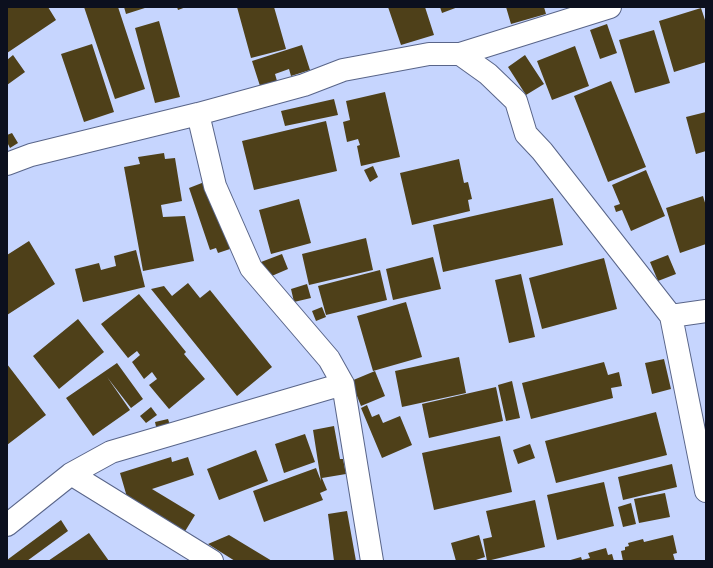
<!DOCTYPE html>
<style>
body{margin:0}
#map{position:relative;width:713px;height:568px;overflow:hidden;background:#c6d5fe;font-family:Karla,sans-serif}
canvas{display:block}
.frame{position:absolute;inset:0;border:8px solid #0c101e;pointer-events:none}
</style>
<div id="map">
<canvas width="713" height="568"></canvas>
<div class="frame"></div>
</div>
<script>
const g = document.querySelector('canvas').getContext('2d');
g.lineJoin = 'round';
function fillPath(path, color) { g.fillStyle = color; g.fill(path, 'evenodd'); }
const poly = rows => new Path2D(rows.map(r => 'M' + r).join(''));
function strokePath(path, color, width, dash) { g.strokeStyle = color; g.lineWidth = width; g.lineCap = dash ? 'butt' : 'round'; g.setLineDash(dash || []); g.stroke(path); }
fillPath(poly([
 [7,7,48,7,56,20,7,53],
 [84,7,118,7,145,89,115,99],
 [124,7,148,7,126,14],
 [177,7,186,7,178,10],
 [237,7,274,7,286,49,251,58],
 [388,7,425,7,434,35,401,45],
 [440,7,458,7,442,13],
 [506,7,544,7,546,14,511,24],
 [701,8,706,23,706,62,674,72,659,21],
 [159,21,180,97,155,103,135,28],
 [607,24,617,53,600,59,590,30],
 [654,30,670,83,635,93,619,40],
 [92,44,114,112,84,122,61,54],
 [302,45,310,70,291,76,289,69,275,74,277,81,260,86,252,61],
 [575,46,589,86,552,100,537,61],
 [13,55,25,72,7,85,7,60],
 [525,55,544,84,526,95,508,67],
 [611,81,646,167,608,182,574,96],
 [385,92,400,157,361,166,357,146,360,145,358,139,347,142,343,122,350,120,346,101],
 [334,99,338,115,285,126,281,111],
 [706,112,706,151,696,154,686,117],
 [326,121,337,171,254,190,242,141],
 [12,133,18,143,10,148,7,142,7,135],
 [164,153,165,159,175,158,182,201,161,205,163,217,185,216,194,261,143,271,124,167,140,164,138,157],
 [459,159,464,183,468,182,472,199,468,200,470,211,412,225,400,173],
 [373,166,378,177,370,182,364,170],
 [646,170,665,216,631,231,622,210,616,212,614,206,620,204,612,185],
 [207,181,230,249,218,253,216,248,210,250,189,188],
 [703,196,706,206,706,244,680,253,666,208],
 [553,198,563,245,443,272,433,225],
 [299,199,311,243,271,254,259,210],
 [366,238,373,270,309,285,302,254],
 [29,241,55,284,7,315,7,255],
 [136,250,145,287,83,302,75,269,99,263,101,270,116,266,114,256],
 [282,254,288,269,267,278,261,262],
 [668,255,676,274,658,281,650,262],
 [433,257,441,289,393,300,386,269],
 [604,258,617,309,542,329,529,278],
 [380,270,387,300,326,315,318,286],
 [521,274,535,337,509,343,495,280],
 [188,283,200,298,210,290,272,367,237,396,151,289,164,286,172,296],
 [307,284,311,298,294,302,291,289],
 [139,294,186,352,184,354,205,379,169,409,149,385,157,379,152,372,144,379,132,362,140,355,137,351,128,358,101,324],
 [406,302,422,357,373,371,357,316],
 [322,307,326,317,316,321,312,311],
 [78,319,104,352,59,389,33,356],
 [459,357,466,393,402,407,395,371],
 [664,359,671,389,652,394,645,363],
 [604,362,608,375,619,372,622,386,611,388,613,398,531,419,522,383],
 [117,363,143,399,131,408,107,377,130,410,93,436,66,398],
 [7,364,46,415,7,445],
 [375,371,385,396,361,406,351,381],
 [512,381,520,418,506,421,498,385],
 [496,387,503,421,429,438,422,404],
 [367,405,372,417,379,414,383,423,400,416,412,445,382,458,361,408],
 [151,407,157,415,146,423,140,416],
 [656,412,667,455,556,483,545,441],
 [168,419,171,428,157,431,155,422],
 [334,426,340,459,343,459,346,474,322,478,327,490,320,493,323,500,264,522,253,491,316,468,321,481,313,430],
 [305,434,315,462,284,473,275,444],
 [500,436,512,492,434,510,422,453],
 [530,444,535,458,518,464,513,450],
 [256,450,268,481,219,500,207,469],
 [171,457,172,462,188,457,194,475,152,489,195,515,184,533,127,497,120,473],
 [672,464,677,487,623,500,618,477],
 [604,482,614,526,557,540,547,495],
 [665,493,670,517,639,523,634,499],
 [535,500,545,547,487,561,483,539,492,537,486,511],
 [631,503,636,524,623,527,618,507],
 [347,511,356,561,334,561,328,514],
 [61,520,68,531,27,561,7,561,7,560],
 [89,533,109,561,48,561],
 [229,535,272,561,235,561,208,544],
 [479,535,485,557,473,561,456,561,451,543],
 [673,535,677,553,673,554,675,561,623,561,621,551,625,550,625,547,629,546,628,543,643,539,644,542],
 [606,548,608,555,612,554,614,561,567,561,581,557,582,560,590,558,588,553]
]), '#4e4019');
const minor = poly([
 [460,54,610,7],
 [198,114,215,186,251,268,329,359,343,384,372,561],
 [7,164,31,155,198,114,304,85,343,70,429,54,460,54,488,74,516,101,526,134,542,151,671,316],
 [706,311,671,316,706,491],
 [71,474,212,561],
 [7,525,71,474,111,452,343,384]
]);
strokePath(minor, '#596589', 24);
strokePath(minor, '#fff', 22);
</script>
